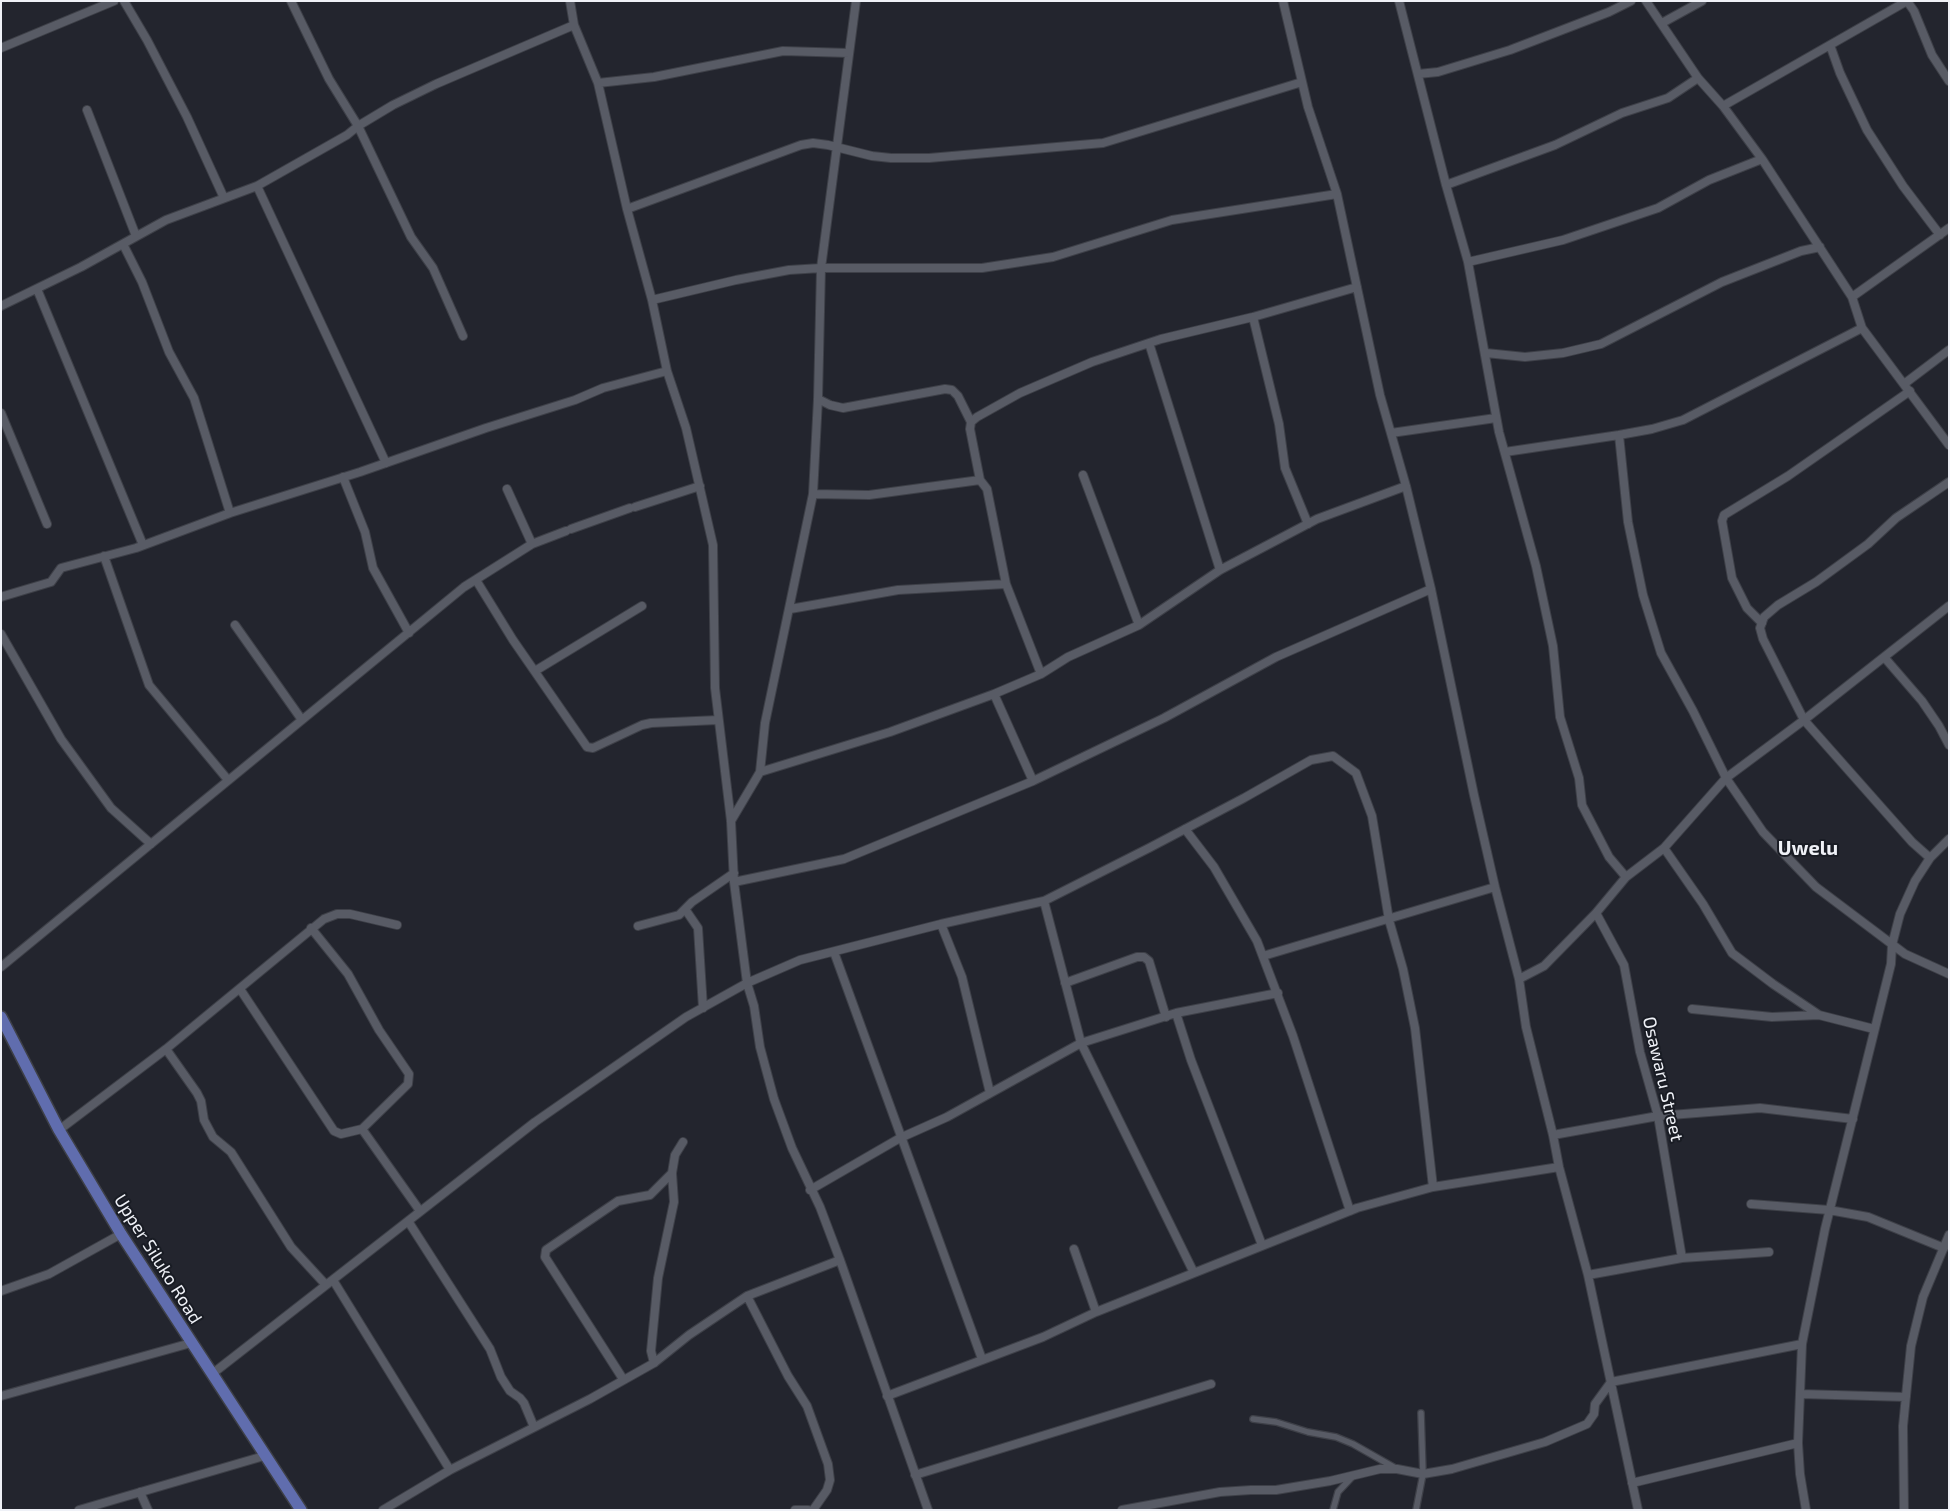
<!DOCTYPE html>
<style>
body{margin:0}
#map{position:relative;width:1950px;height:1511px;overflow:hidden;background:#23252e;font-family:"Exo 2",sans-serif}
canvas{display:block}
.frame{position:absolute;inset:0;border:2px solid #eff1f7;pointer-events:none}
</style>
<div id="map">
<canvas width="1950" height="1511"></canvas>
<div class="frame"></div>
</div>
<script>
const g = document.querySelector('canvas').getContext('2d');
g.lineJoin = 'round';
const poly = rows => new Path2D(rows.map(r => 'M' + r).join(''));
function strokePath(path, color, width, dash) { g.strokeStyle = color; g.lineWidth = width; g.lineCap = dash ? 'butt' : 'round'; g.setLineDash(dash || []); g.stroke(path); }
function label(font, color, halo, rows, align = 'center') {
  g.font = font + ' "Exo 2",sans-serif'; g.lineWidth = 4; g.setLineDash([]); g.textBaseline = 'middle'; g.strokeStyle = halo; g.fillStyle = color; for (const [text, x, y, turn = 0] of rows) {
    g.save(); g.translate(x, y); g.rotate((+turn || 0) * Math.PI / 180); g.textAlign = isNaN(turn) ? turn : align; if (halo) g.strokeText(text, 0, 0); g.fillText(text, 0, 0); g.restore();
  }
}
const pedestrian = poly([
 [1253,1419,1276,1422,1308,1432,1336,1437,1353,1444,1397,1469],
 [1333,1510,1338,1492,1353,1476],
 [1416,1510,1423,1474,1421,1413]
]);
const minor = poly([
 [124,1,147,40,187,117,224,198],
 [291,1,329,79,358,126,411,237,433,268,463,336],
 [570,1,574,25,598,83,627,209,652,300,667,371,686,428,713,545,715,688,731,821,734,882,747,983,754,1006,760,1047,774,1099,792,1148,820,1207,840,1260,928,1510],
 [1283,1,1308,107,1337,194,1380,395,1406,486,1431,589,1474,795,1495,887,1519,979,1526,1027,1553,1135,1559,1167,1588,1275,1638,1510],
 [1399,1,1446,185,1468,262,1499,432,1536,566,1553,646,1560,717,1579,778,1582,805,1609,857,1626,877],
 [1646,1,1698,78,1723,106,1762,159,1852,297,1862,328,1949,445],
 [1907,1,1914,11,1932,55,1949,81],
 [1662,23,1702,1],
 [1830,45,1840,73,1867,130,1903,186,1940,235],
 [1,48,114,1],
 [1418,74,1438,72,1510,50,1609,12,1631,1],
 [598,83,654,77,783,51,849,53],
 [1723,106,1907,1],
 [87,110,136,236],
 [1446,185,1555,145,1622,113,1668,98,1698,78],
 [257,186,386,463],
 [627,209,801,145,813,143,828,145,872,156,891,158,929,158,1103,143,1302,82],
 [123,244,142,282,169,352,194,398,230,513],
 [1468,262,1563,240,1658,208,1709,180,1762,159],
 [37,289,143,545],
 [1852,297,1949,228],
 [652,300,736,280,789,270,821,268,982,268,1053,257,1172,220,1337,194],
 [1,306,81,267,166,220,257,186,347,135,358,126,393,105,436,84,574,25],
 [1253,317,1279,424,1285,468,1308,524],
 [1149,343,1220,570],
 [1486,353,1525,357,1563,353,1601,344,1722,282,1801,251,1820,247],
 [1904,384,1949,350],
 [818,399,830,405,843,408,945,389,952,390,958,396,971,422],
 [1,413,47,524],
 [1391,433,1496,418],
 [1619,435,1652,429,1683,420,1862,328],
 [1505,452,1619,435,1628,522,1643,595,1661,653,1693,711,1726,778,1763,832,1816,887,1905,954,1949,974],
 [1083,475,1139,625],
 [343,477,365,532,373,568,409,633],
 [507,489,532,544],
 [813,494,869,495,980,480],
 [635,507,700,486],
 [571,529,630,508],
 [104,556,149,685,228,780],
 [476,580,513,640,587,747,593,748,642,725,651,723,718,720],
 [1,597,51,582,61,568,136,548,230,513,360,472,486,428,575,400,603,388,667,371],
 [790,609,898,590,1006,584],
 [1762,623,1747,608,1732,578,1722,521,1724,515,1788,476,1910,391],
 [235,625,302,720],
 [1,634,61,739,111,808,151,844],
 [1884,657,1922,701,1939,726,1949,745],
 [535,671,642,606],
 [1041,674,1006,584,987,489,980,480,970,429,971,422,977,417,1020,393,1092,362,1161,339,1253,317,1357,287],
 [994,694,1033,781],
 [760,772,890,732,994,694,1041,674,1068,657,1139,625,1220,570,1317,519,1406,486],
 [731,821,760,772,765,723,813,494,818,399,821,268,856,1],
 [1185,829,1214,867,1257,941,1293,1036,1350,1211],
 [1664,848,1703,904,1732,953,1773,984,1819,1015,1874,1029],
 [1930,858,1912,842,1804,720,1763,639,1760,628,1764,617,1778,605,1816,582,1868,544,1896,518,1949,482],
 [734,882,844,859,1033,781,1164,718,1276,657,1431,589],
 [1044,901,1081,1043,1194,1273],
 [685,909,698,928,703,1008],
 [1596,913,1624,965,1640,1052,1658,1116,1682,1258],
 [941,924,962,977,990,1093],
 [638,926,679,915,692,902,734,873],
 [311,928,348,974,379,1030,409,1074,408,1084,362,1129,420,1211],
 [834,952,982,1359],
 [1263,956,1495,887],
 [1,967,464,587,532,544,566,531],
 [1519,979,1544,966,1596,913,1626,877,1664,848,1726,778,1804,720,1949,606],
 [1065,983,1137,957,1144,957,1149,961,1166,1017],
 [240,989,334,1131,341,1134,362,1129],
 [1692,1009,1772,1017,1819,1015],
 [1176,1013,1191,1060,1262,1245],
 [166,1049,197,1093,201,1101,204,1120,213,1137,231,1152,291,1247,326,1285],
 [59,1130,166,1049,324,919,337,914,350,914,397,925],
 [1553,1135,1658,1116,1760,1108,1853,1119],
 [810,1190,900,1138,947,1117,1081,1043,1176,1013,1278,993],
 [1751,1204,1829,1210,1868,1217,1944,1248],
 [408,1221,490,1349,501,1377,510,1391,520,1398,524,1403,534,1427],
 [1074,1249,1096,1312],
 [1588,1275,1682,1258,1769,1252],
 [333,1280,450,1470],
 [1,1291,49,1274,121,1234],
 [747,1296,788,1376,807,1406,828,1464,830,1480,827,1490,813,1510],
 [654,1363,651,1351,658,1278,674,1202,672,1173,675,1155,683,1142],
 [212,1374,535,1122,686,1017,747,983,800,960,941,924,1044,901,1149,848,1244,798,1311,760,1333,756,1356,773,1372,816,1389,920,1403,969,1415,1028,1433,1187],
 [623,1379,545,1257,546,1250,618,1201,650,1195,672,1173],
 [1800,1394,1906,1397],
 [1,1396,191,1343],
 [887,1396,1043,1337,1096,1312,1357,1208,1433,1187,1559,1167],
 [915,1475,1211,1384],
 [1632,1483,1798,1443],
 [140,1492,148,1510],
 [79,1510,264,1456],
 [383,1510,450,1470,590,1399,654,1363,689,1335,747,1296,840,1260],
 [795,1510,808,1510],
 [1122,1510,1220,1492,1251,1490,1276,1490,1330,1481,1380,1469,1397,1469,1423,1474,1452,1469,1545,1442,1587,1424,1594,1414,1595,1404,1611,1382,1802,1344],
 [1806,1510,1800,1474,1798,1443,1802,1344,1825,1229,1891,964,1892,945,1900,914,1915,881,1930,858,1949,839],
 [1904,1510,1903,1426,1911,1346,1923,1297,1949,1235]
]);
const primary = poly([
 [1,1017,59,1130,121,1234,301,1510]
]);
strokePath(pedestrian, '#3e4048', 8);
strokePath(minor, '#3e4048', 10);
strokePath(primary, '#3e4048', 14);
strokePath(pedestrian, '#585b65', 5.5);
strokePath(minor, '#585b65', 8);
strokePath(primary, '#606dae', 11);
label('18px', '#eff1f7', '#191c24', [
 ["Osawaru Street",1663,1079,77],
 ["Upper Siluko Road",158,1259,58]
]);
label('bold 20px', '#eff1f7', '#191c24', [
 ["Uwelu",1808,848]
]);
</script>
